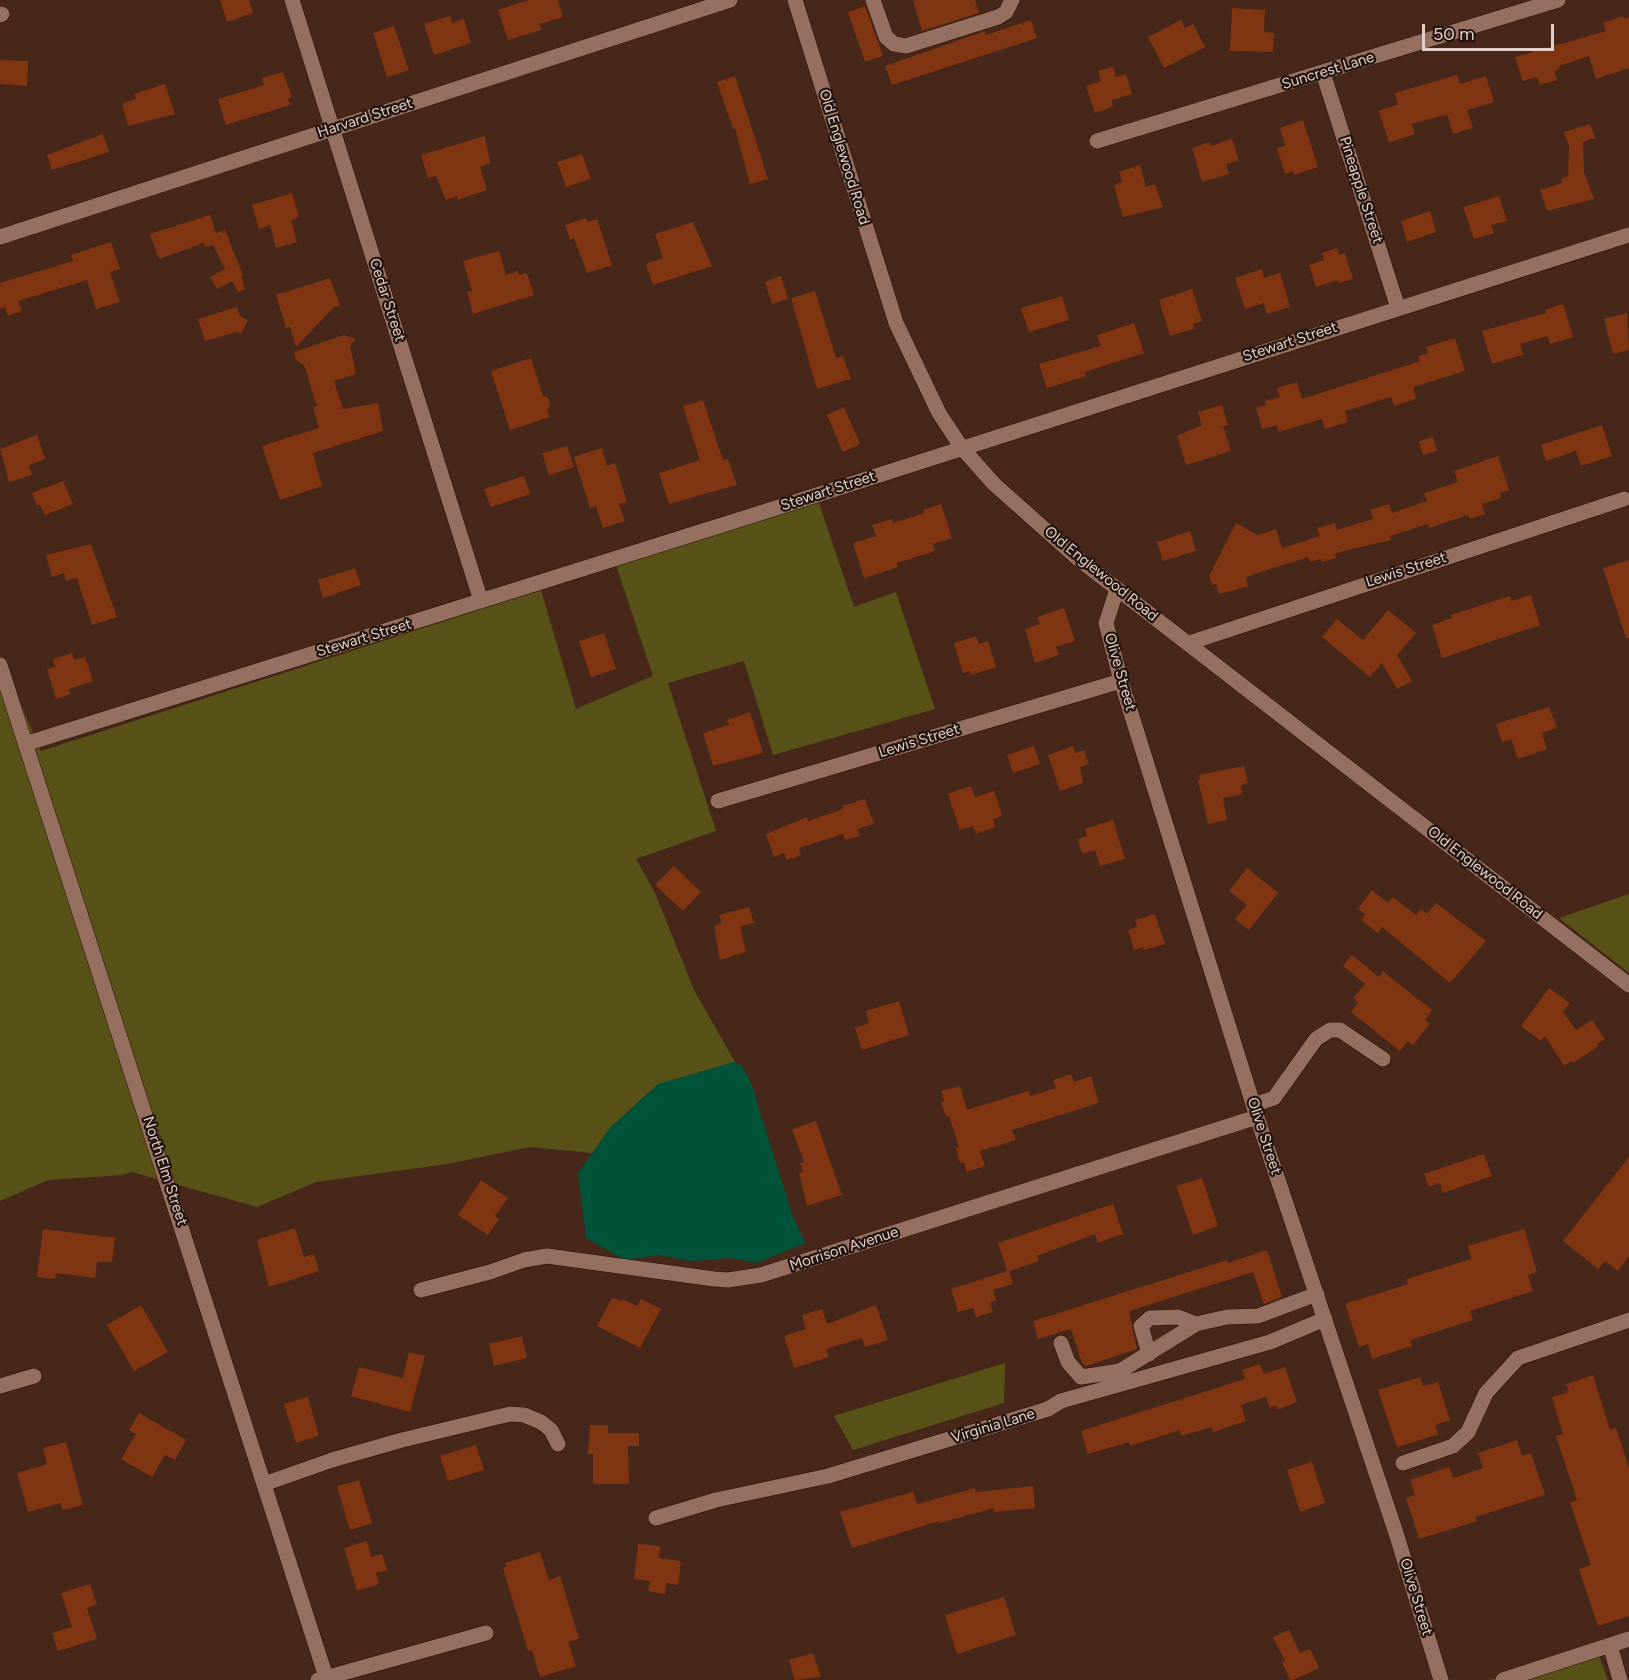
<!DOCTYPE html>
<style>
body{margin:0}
#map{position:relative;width:1629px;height:1680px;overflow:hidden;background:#46271a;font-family:Figtree,sans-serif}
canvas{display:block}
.scale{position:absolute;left:1422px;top:24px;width:132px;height:27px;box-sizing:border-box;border:3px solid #e4cfc6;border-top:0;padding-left:8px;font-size:18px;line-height:21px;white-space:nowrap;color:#e4cfc6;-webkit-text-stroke:4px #22140e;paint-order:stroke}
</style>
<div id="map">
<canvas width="1629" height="1680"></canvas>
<div class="scale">50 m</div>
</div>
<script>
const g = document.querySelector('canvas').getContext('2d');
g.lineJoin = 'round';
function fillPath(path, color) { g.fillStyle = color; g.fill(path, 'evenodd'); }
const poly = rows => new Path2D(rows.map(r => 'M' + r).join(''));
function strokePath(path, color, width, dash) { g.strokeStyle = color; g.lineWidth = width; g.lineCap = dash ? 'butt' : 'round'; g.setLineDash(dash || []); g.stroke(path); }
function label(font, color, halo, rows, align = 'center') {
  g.font = font + ' Figtree,sans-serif'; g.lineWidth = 4.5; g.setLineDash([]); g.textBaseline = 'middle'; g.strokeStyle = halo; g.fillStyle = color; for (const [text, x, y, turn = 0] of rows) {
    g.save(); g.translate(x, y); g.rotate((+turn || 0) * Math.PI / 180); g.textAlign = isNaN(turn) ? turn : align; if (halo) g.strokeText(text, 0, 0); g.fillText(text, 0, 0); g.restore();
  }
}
fillPath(poly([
 [818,500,854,607,896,592,935,709,773,755,744,661,668,683,716,831,636,859,655,893,694,990,735,1062,658,1084,610,1128,592,1153,530,1147,447,1164,316,1182,257,1207,132,1172,123,1175,48,1180,0,1201,0,656,41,751,541,590,576,709,653,676,616,565],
 [1629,894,1629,973,1559,918],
 [1005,1363,1004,1403,853,1450,834,1416],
 [1594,1642,1608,1680,1490,1680]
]), '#585218');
fillPath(poly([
 [735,1062,742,1066,751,1083,792,1214,805,1243,757,1263,731,1258,691,1261,658,1255,625,1260,586,1238,578,1173,610,1128,658,1084]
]), '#005338');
fillPath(poly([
 [220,0,249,0,253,13,227,22],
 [529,0,558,0,563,17,540,24,541,30,508,40,498,10],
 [913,0,975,0,979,13,922,31],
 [865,6,883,56,865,62,848,12],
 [1232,8,1265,10,1264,32,1274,33,1273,52,1230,51],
 [450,16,452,23,464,19,471,43,434,55,424,24],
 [1623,16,1624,19,1629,17,1629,68,1596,79,1589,56,1559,66,1560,69,1554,71,1557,80,1540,85,1537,77,1523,81,1515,57,1606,31,1603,23],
 [1031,20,1037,38,892,85,885,66,985,31,986,35],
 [1181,20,1185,28,1193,24,1205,47,1164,68,1148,37],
 [394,26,409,70,387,77,373,33],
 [0,60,28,61,27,86,0,84],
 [1113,67,1116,77,1126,74,1132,94,1112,100,1113,107,1095,113,1086,86,1101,81,1098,71],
 [283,72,292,97,288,98,290,105,226,125,218,99,264,85,262,78],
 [1457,75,1460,84,1486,76,1494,102,1467,110,1473,128,1453,134,1447,114,1412,124,1415,134,1389,143,1379,111,1398,104,1395,93],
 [735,76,768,179,750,184,735,128,733,129,717,82],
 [165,84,175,114,128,126,122,104,136,99,134,94],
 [1303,120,1318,167,1294,175,1293,171,1285,174,1277,148,1285,146,1280,128],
 [1590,124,1595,138,1583,142,1584,172,1594,199,1547,211,1540,190,1562,183,1561,179,1568,176,1569,146,1564,132],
 [103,134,109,152,52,170,47,155],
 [485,136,490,163,480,167,487,190,458,200,457,196,446,200,436,176,428,178,421,155],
 [1232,139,1239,160,1226,164,1229,174,1202,182,1192,148,1210,142,1211,146],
 [582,154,591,179,566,187,557,162],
 [1140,165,1146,187,1155,184,1163,207,1123,217,1114,185,1122,182,1119,172],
 [292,193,299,217,291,220,297,242,276,248,270,225,259,229,252,205],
 [1499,196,1507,221,1491,225,1494,233,1474,239,1463,207],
 [1430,211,1436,232,1407,242,1401,221],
 [210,215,216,233,225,230,243,275,241,277,245,289,238,292,232,281,217,289,210,277,225,269,213,245,205,247,204,243,159,259,150,234],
 [586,218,587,222,597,219,612,265,587,273,574,238,570,240,565,225],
 [693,222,712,266,653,285,646,264,663,258,655,234],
 [111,242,120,269,110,272,120,302,96,309,87,280,18,301,22,311,8,316,5,307,0,309,0,283,73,261,71,255],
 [1337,248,1339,255,1345,253,1353,279,1339,283,1338,280,1316,287,1309,265,1324,260,1322,253],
 [499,251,506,275,518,271,519,275,527,273,534,295,473,314,467,292,472,291,463,261],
 [1262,269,1264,278,1280,273,1290,307,1267,314,1264,303,1245,309,1235,278],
 [781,276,788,299,772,304,765,282],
 [330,278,340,305,334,307,296,347,290,327,286,328,276,295],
 [1192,289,1202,321,1193,324,1194,329,1170,336,1159,300],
 [815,291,836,358,843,356,851,379,817,389,791,298],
 [1062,296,1069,320,1029,332,1021,308],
 [1563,304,1573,337,1550,344,1548,336,1520,344,1523,355,1492,364,1482,331,1546,313,1545,310],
 [237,307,240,316,248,320,241,334,237,332,205,341,198,319],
 [1627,313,1629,350,1613,354,1604,319],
 [1134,323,1144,353,1085,372,1086,376,1047,388,1039,364,1101,346,1097,335],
 [344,335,355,339,350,346,356,374,334,381,343,409,378,403,383,431,313,453,322,486,280,500,262,446,319,428,313,407,317,406,304,365,297,361,294,352],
 [1455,338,1465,371,1413,387,1416,399,1394,406,1391,397,1345,411,1348,422,1325,429,1322,419,1279,432,1277,425,1262,429,1256,408,1266,405,1265,401,1280,397,1277,388,1297,382,1302,399,1420,361,1418,356,1428,353,1426,347],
 [531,358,543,396,548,398,550,406,547,410,550,417,510,430,491,371],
 [703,400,723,460,728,459,737,485,669,504,659,473,700,460,683,406],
 [1222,405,1228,425,1223,426,1231,451,1186,465,1177,436,1202,425,1198,412],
 [844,407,860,444,843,452,827,415],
 [1602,425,1612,456,1581,466,1576,451,1546,461,1541,445],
 [37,435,45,459,29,465,32,475,9,482,0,449],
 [1433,437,1437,451,1423,455,1419,441],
 [567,446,574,467,549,475,542,453],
 [602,448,607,466,615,463,627,502,619,504,625,521,603,528,596,506,590,508,574,457],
 [1498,456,1509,490,1500,493,1501,498,1482,504,1485,514,1470,519,1468,515,1429,528,1428,524,1418,527,1390,536,1391,540,1344,551,1335,554,1336,558,1322,562,1321,559,1310,562,1308,557,1246,577,1248,586,1235,590,1219,594,1216,584,1212,585,1209,576,1236,523,1258,535,1276,529,1282,548,1320,536,1317,528,1335,523,1337,530,1373,519,1370,510,1389,504,1392,513,1427,501,1424,493,1458,482,1454,471],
 [524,476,530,494,491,507,484,489],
 [63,481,73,504,45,515,40,505,37,506,32,493],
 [941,504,952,538,933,544,935,551,897,563,898,567,864,578,853,543,876,536,872,525,892,519,893,523,924,513,923,510],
 [1190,531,1196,551,1163,561,1157,542],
 [91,544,117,617,92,625,77,578,66,581,64,573,52,577,46,555],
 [1629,560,1629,638,1626,638,1603,568],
 [355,568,361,585,323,598,318,580],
 [1531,595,1540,625,1442,658,1432,625,1452,618,1451,615,1510,596,1511,601],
 [1064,608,1075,641,1056,647,1059,655,1035,663,1025,629,1040,624,1037,617],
 [1388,610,1416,633,1397,655,1412,681,1397,689,1382,663,1370,677,1322,637,1337,619,1363,640],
 [604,633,616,669,591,677,579,641],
 [976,636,979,644,988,641,996,667,971,675,970,671,963,673,954,643],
 [72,653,74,660,85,657,93,681,69,689,71,694,56,699,47,669,55,667,53,659],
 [1549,707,1557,728,1542,733,1547,749,1518,759,1511,739,1502,742,1496,724],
 [750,712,763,753,713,766,703,733,729,725,727,720],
 [1034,746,1040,764,1013,773,1007,755],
 [1073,746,1075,753,1084,750,1089,764,1080,767,1083,783,1060,791,1048,755],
 [1244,766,1248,783,1241,785,1242,794,1223,798,1227,820,1208,824,1198,780,1200,780,1199,775],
 [971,786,975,797,994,791,1002,816,993,819,995,827,976,834,973,826,960,830,948,794],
 [865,799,874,824,857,829,860,836,845,840,843,834,799,848,801,855,787,860,784,853,774,857,766,834,807,817,808,821,843,809,842,806],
 [1113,820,1125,859,1100,866,1095,850,1082,854,1078,839,1087,836,1085,829],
 [674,866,701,892,683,911,655,885],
 [1247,868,1278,893,1249,930,1235,919,1247,905,1229,891],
 [1372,890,1388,903,1393,897,1416,915,1421,909,1427,914,1436,903,1486,941,1450,983,1382,927,1378,933,1361,920,1365,914,1358,909],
 [749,907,754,923,740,927,746,952,720,960,714,926,722,923,719,915],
 [1155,914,1165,944,1144,950,1143,947,1134,950,1128,930,1137,927,1135,920],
 [1352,955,1379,977,1383,971,1386,974,1432,1010,1425,1020,1430,1024,1413,1045,1408,1041,1400,1051,1351,1012,1358,1003,1353,998,1365,984,1343,966],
 [1549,988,1570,1003,1563,1012,1576,1030,1592,1020,1605,1039,1597,1044,1599,1046,1573,1063,1572,1061,1564,1066,1545,1036,1541,1041,1521,1026],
 [899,1001,909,1035,862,1050,855,1028,869,1023,866,1011],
 [1071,1074,1074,1082,1091,1076,1099,1103,1012,1130,1016,1140,980,1151,985,1166,967,1172,964,1162,960,1163,956,1148,959,1147,949,1116,946,1117,941,1102,944,1101,941,1091,960,1086,967,1110,1028,1091,1030,1096,1056,1088,1053,1080],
 [816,1121,842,1195,807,1206,799,1173,803,1172,800,1163,804,1162,792,1129],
 [1484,1154,1492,1176,1443,1193,1440,1183,1429,1187,1424,1174],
 [1629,1157,1629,1256,1618,1271,1605,1261,1598,1269,1563,1241],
 [1202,1178,1218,1226,1193,1235,1176,1186],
 [481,1180,508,1198,495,1216,499,1219,488,1235,458,1215],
 [1113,1204,1123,1234,1098,1243,1095,1234,1037,1256,1039,1261,1009,1271,1013,1284,993,1290,996,1300,990,1303,993,1312,976,1317,973,1308,958,1312,951,1289,1007,1271,998,1243],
 [295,1228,304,1257,314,1254,319,1271,269,1287,257,1240],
 [43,1229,115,1238,112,1262,97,1262,95,1278,56,1273,55,1279,37,1277],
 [1524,1229,1537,1272,1528,1275,1533,1291,1470,1311,1473,1320,1410,1340,1412,1346,1372,1359,1368,1344,1359,1347,1345,1304,1408,1284,1407,1279,1471,1259,1468,1246],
 [1267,1250,1282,1297,1264,1304,1253,1272,1129,1311,1137,1349,1086,1366,1082,1363,1071,1329,1038,1339,1033,1321,1227,1260,1228,1263],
 [612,1298,622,1301,623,1299,637,1306,641,1299,661,1309,640,1348,597,1326],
 [141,1305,168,1352,134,1371,107,1325],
 [876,1305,888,1340,865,1347,862,1338,826,1349,829,1357,794,1368,784,1336,806,1329,802,1315,822,1309,827,1324],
 [522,1336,527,1358,494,1366,489,1344],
 [409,1352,425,1356,410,1412,351,1396,359,1367,403,1378],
 [1260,1364,1264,1374,1285,1367,1297,1402,1277,1410,1276,1405,1270,1408,1266,1397,1241,1405,1246,1421,1213,1432,1212,1427,1181,1436,1180,1430,1130,1446,1129,1442,1088,1454,1081,1431,1245,1379,1242,1370],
 [1593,1375,1610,1430,1616,1428,1629,1468,1629,1616,1598,1626,1579,1569,1591,1565,1570,1502,1577,1500,1556,1436,1563,1434,1552,1397,1569,1392,1566,1384],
 [1420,1377,1423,1386,1438,1382,1450,1420,1435,1425,1439,1434,1397,1447,1378,1390],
 [308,1397,319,1436,296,1443,284,1404],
 [139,1413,186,1440,175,1460,165,1455,152,1477,121,1459,136,1434,129,1430],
 [590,1425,608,1425,608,1433,639,1433,639,1446,628,1446,629,1484,593,1484,593,1454,588,1454],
 [1517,1440,1522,1456,1531,1453,1545,1495,1475,1517,1477,1521,1419,1539,1406,1498,1415,1495,1410,1480,1449,1467,1453,1478,1483,1468,1478,1453],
 [66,1442,83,1505,63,1510,61,1503,28,1512,17,1473,47,1464,43,1448],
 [476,1445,484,1470,448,1481,440,1456],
 [1312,1462,1325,1503,1300,1512,1287,1470],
 [359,1480,372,1523,350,1530,337,1486],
 [1033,1486,1035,1508,994,1512,994,1508,940,1523,939,1521,852,1548,840,1512,913,1492,917,1504,975,1488,976,1492],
 [367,1541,371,1557,382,1554,387,1570,376,1573,379,1584,357,1591,344,1548],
 [638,1544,660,1546,659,1558,681,1561,678,1585,666,1583,665,1594,648,1591,650,1581,634,1579],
 [540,1552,549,1580,560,1576,579,1639,568,1642,576,1666,540,1677,532,1650,528,1651,503,1568,507,1566,505,1563],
 [90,1584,97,1604,87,1608,97,1639,58,1651,52,1633,72,1627,61,1593],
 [1004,1597,1016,1635,957,1654,945,1615],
 [1289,1630,1300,1653,1310,1649,1319,1668,1293,1680,1290,1680,1282,1662,1285,1661,1273,1637],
 [813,1653,821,1677,795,1680,789,1660]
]), '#7f3511');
const minor = poly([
 [292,0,481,601],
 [795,0,896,323,939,413,962,448,994,484,1076,557,1629,985],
 [873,0,886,37,894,44,906,46,998,17,1006,12,1012,0],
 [0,15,2,14],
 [1323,73,1398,308],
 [1097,141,1558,0],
 [0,237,730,0],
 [1117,589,1106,623,1121,681,1257,1117,1396,1533,1441,1680],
 [1189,643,1624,499],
 [0,665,327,1680],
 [25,744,773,509,1629,235],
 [718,801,1121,681],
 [1253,1105,1274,1098,1316,1039,1330,1030,1340,1030,1383,1059],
 [421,1290,490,1272,524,1260,547,1256,714,1279,728,1280,761,1275,1257,1117],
 [1061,1343,1068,1362,1081,1377,1120,1371,1196,1324,1227,1317,1258,1316,1317,1294],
 [1149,1354,1141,1326,1150,1318,1178,1317,1196,1324],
 [0,1386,34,1376],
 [1403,1463,1453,1446,1468,1432,1486,1393,1518,1358,1629,1320],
 [264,1484,332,1460,402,1440,510,1414,524,1415,541,1422,551,1430,558,1444],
 [656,1518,716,1500,828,1476,1048,1409,1061,1401,1270,1342,1325,1319],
 [1610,1645,1620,1680],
 [318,1680,486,1633],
 [1503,1680,1629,1639]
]);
strokePath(minor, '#2b0e03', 16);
strokePath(minor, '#957061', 15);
label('15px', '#e4cfc6', '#22140e', [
 ["Suncrest Lane",1328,71,-17],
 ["Harvard Street",365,118,-18],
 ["Old Englewood Road",844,157,73],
 ["Pineapple Street",1361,190,72],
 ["Cedar Street",387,300,72],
 ["Stewart Street",1290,342,-18],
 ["Stewart Street",828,491,-18],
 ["Lewis Street",1406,570,-18],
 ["Old Englewood Road",1101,574,39],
 ["Stewart Street",364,638,-17],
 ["Olive Street",1120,672,74],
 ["Lewis Street",919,741,-17],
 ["Old Englewood Road",1485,873,38],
 ["Olive Street",1264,1136,72],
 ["North Elm Street",165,1171,72],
 ["Morrison Avenue",844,1249,-18],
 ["Virginia Lane",993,1426,-17],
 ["Olive Street",1416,1597,73]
]);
</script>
